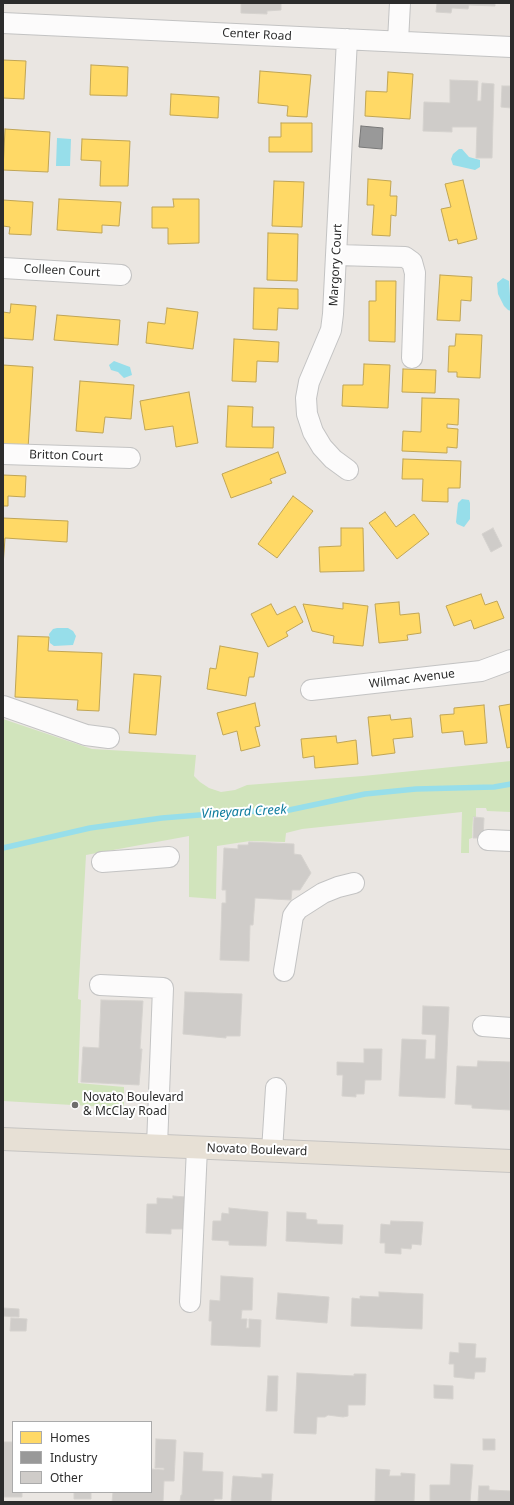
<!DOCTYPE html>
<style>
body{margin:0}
#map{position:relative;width:514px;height:1505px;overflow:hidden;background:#eae6e2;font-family:"Noto Sans",sans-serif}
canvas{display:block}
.frame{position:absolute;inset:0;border:4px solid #2c2c2c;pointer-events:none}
.legend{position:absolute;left:12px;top:1421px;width:140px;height:72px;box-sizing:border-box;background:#fff;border:1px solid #ababab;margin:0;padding:5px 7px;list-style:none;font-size:12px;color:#2c2c2c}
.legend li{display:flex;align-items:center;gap:8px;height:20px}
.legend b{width:20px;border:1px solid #ababab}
</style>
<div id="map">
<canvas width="514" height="1505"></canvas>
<div class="frame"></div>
<ul class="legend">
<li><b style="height:11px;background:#ffd966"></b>Homes</li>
<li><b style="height:11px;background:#999"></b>Industry</li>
<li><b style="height:11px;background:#cfccc9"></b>Other</li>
</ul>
</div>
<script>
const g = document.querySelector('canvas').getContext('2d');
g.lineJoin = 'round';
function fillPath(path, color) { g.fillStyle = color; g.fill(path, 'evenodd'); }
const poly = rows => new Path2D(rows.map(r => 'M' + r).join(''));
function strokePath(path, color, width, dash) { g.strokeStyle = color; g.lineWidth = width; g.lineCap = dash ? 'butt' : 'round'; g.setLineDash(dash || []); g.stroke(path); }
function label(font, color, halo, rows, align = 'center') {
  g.font = font + ' "Noto Sans",sans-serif'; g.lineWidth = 4; g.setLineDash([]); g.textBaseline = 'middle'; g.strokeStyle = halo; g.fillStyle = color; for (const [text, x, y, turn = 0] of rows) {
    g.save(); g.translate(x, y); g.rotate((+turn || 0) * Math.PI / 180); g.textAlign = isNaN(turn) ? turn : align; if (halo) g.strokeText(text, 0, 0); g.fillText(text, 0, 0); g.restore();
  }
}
fillPath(poly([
 [3,719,92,749,196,755,194,776,200,782,209,788,221,792,235,790,247,785,363,776,511,761,511,812,487,811,486,808,476,808,476,817,473,817,472,838,469,839,469,853,461,853,462,812,302,829,286,833,285,842,250,841,217,846,216,899,189,897,189,836,86,855,78,999,81,1000,78,1083,124,1087,124,1108,3,1101]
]), '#d1e4bc');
fillPath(poly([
 [57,138,71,139,70,166,56,166],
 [459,149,462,149,469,157,480,160,480,167,475,170,453,165,451,159,453,154],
 [503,278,509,281,511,311,508,310,504,306,498,294,497,283],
 [114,361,130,367,132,375,124,378,118,372,111,370,109,365],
 [462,499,469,500,470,503,470,519,464,527,457,524,456,522,458,503],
 [57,628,68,628,73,631,76,636,73,645,54,646,50,643,49,634,53,629]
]), '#97deea');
const homes = poly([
 [3,60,26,61,24,99,3,98,3,60],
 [91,65,128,67,127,96,90,95,91,65],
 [260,71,311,75,307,117,287,116,288,106,258,103,260,71],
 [388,72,413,74,410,119,365,116,366,91,387,92,388,72],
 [171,94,219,97,218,118,170,115,171,94],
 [281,123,312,123,312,152,269,152,269,137,281,137,281,123],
 [5,129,50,132,48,172,3,170,5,129],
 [82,139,130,141,128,186,100,186,101,161,81,160,82,139],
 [368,179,391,181,390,196,397,196,396,216,391,215,390,236,372,235,374,205,367,205,368,179],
 [463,180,477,239,458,244,457,239,449,241,441,209,451,207,445,184,463,180],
 [274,181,304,182,302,227,272,226,274,181],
 [59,199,121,202,119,226,102,225,102,233,57,230,59,199],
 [173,199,199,199,199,243,168,244,168,228,152,228,152,207,174,207,173,199],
 [3,200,33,202,31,235,9,234,10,227,3,226,3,200],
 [268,233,298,234,297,281,267,280,268,233],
 [440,275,472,277,471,301,461,300,460,321,437,320,440,275],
 [376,281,396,281,395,342,369,341,369,301,376,301,376,281],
 [254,288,298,289,298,309,278,308,277,330,253,329,254,288],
 [11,304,36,306,33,340,3,338,3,312,10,313,11,304],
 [167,308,198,312,193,349,146,343,148,322,165,324,167,308],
 [57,315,120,320,118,345,54,340,57,315],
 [456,334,482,335,480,378,457,377,457,372,448,372,449,346,455,346,456,334],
 [234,339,279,342,278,362,257,361,256,382,232,381,234,339],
 [364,364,390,365,388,408,342,406,343,385,363,385,364,364],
 [3,365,33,367,28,449,3,447,3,365],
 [403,369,436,370,435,393,402,392,403,369],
 [80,381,134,385,131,419,105,417,103,433,76,431,80,381],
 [189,392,198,443,176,447,173,426,145,430,140,401,189,392],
 [422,398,459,399,458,425,447,424,447,428,458,429,457,448,447,447,447,453,402,451,403,431,421,432,422,398],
 [228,406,253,407,252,427,274,427,273,448,226,447,228,406],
 [278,452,286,473,270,479,272,483,231,498,222,474,278,452],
 [403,459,461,461,460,488,448,488,448,502,422,501,423,479,402,479,403,459],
 [3,475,26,476,25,497,8,496,8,506,3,506,3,475],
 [293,496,313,511,277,558,258,544,293,496],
 [385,512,396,527,414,514,429,534,397,559,369,523,385,512],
 [3,518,68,521,67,542,5,538,3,566,3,518],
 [341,528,363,528,364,571,320,572,319,547,341,546,341,528],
 [481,594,485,605,497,601,504,618,474,629,471,620,454,626,446,606,481,594],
 [399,602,400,615,419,613,421,633,407,635,408,640,379,643,375,604,399,602],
 [343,603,368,606,363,646,333,643,334,636,312,631,303,604,343,609,343,603],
 [271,604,277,615,295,606,303,622,286,632,288,636,268,647,251,614,271,604],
 [18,636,49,637,48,651,102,653,99,711,77,710,78,700,15,697,18,636],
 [220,646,258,653,254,677,249,677,246,696,207,689,210,668,216,669,220,646],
 [134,674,161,676,156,735,129,733,134,674],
 [255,703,260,726,255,727,260,746,241,751,237,731,223,735,217,713,255,703],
 [511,704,511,747,507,748,499,706,511,704],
 [484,705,487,743,465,745,463,731,442,733,440,715,454,714,454,708,484,705],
 [390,715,391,720,411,718,413,737,393,739,395,753,372,756,368,717,390,715],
 [336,736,337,743,356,740,358,764,315,768,314,756,303,758,301,739,336,736]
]);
fillPath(homes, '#ffd966');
strokePath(homes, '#c0a555', 1);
const industry = poly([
 [361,126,383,128,382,149,359,147,361,126]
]);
fillPath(industry, '#999');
strokePath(industry, '#787878', 1);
strokePath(poly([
 [3,848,90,828,162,818,249,811,275,813,365,794,416,789,494,787,511,784]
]), '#97deea', 5.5);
const building = poly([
 [241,3,281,3,281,10,267,11,267,14,241,13,241,3],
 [437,3,495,3,495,6,469,5,468,9,452,8,451,13,436,12,437,3],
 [450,80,478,81,477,101,481,101,482,83,494,84,492,158,476,158,477,127,452,127,452,132,423,131,424,102,450,103,450,80],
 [502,86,511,86,511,108,501,107,502,86],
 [493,528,502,546,491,552,482,534,493,528],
 [474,817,484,818,483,838,473,838,474,817],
 [249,842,294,844,294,854,301,855,311,873,300,890,292,890,291,900,255,898,253,925,250,925,249,961,220,960,222,903,226,903,226,890,222,890,224,848,238,849,238,845,248,845,249,842],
 [185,992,242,994,240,1036,226,1036,226,1038,183,1034,185,992],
 [101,1000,143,1001,140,1049,142,1049,139,1085,81,1082,83,1047,99,1048,101,1000],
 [423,1006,449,1007,445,1098,399,1096,402,1039,426,1040,425,1059,435,1059,436,1035,422,1034,423,1006],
 [364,1049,382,1049,381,1080,365,1080,364,1094,356,1094,356,1097,342,1096,343,1075,337,1075,337,1062,364,1063,364,1049],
 [478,1061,510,1062,510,1110,472,1108,472,1105,455,1104,457,1066,477,1067,478,1061],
 [173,1196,186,1197,185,1229,171,1229,171,1234,146,1233,147,1204,157,1204,157,1198,173,1199,173,1196],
 [229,1208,268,1212,266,1246,229,1245,229,1241,212,1240,213,1221,221,1221,222,1213,229,1214,229,1208],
 [287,1212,306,1213,306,1219,317,1220,317,1224,343,1225,342,1244,286,1241,287,1212],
 [391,1221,423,1222,421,1245,412,1244,411,1249,401,1248,401,1254,385,1253,385,1243,380,1243,381,1224,390,1225,391,1221],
 [221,1276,253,1278,252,1310,242,1310,241,1319,247,1319,246,1328,249,1328,249,1319,261,1320,260,1347,211,1345,212,1321,209,1321,210,1300,220,1301,221,1276],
 [379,1292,423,1294,422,1329,351,1326,352,1298,360,1299,360,1296,379,1297,379,1292],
 [278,1293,329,1297,327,1323,276,1319,278,1293],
 [3,1308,19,1309,19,1317,3,1316,3,1308],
 [11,1318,27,1319,26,1331,10,1331,11,1318],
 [459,1343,476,1344,475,1358,486,1358,485,1372,475,1372,474,1379,454,1377,454,1364,449,1364,450,1352,459,1353,459,1343],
 [297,1373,354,1376,354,1374,366,1374,365,1405,348,1405,348,1416,343,1417,328,1415,325,1417,317,1417,316,1434,294,1433,297,1373],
 [268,1376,278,1376,277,1411,266,1411,268,1376],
 [434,1385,453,1386,453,1399,434,1398,434,1385],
 [156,1439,176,1440,174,1481,164,1481,163,1502,112,1502,113,1492,151,1492,151,1469,164,1470,164,1468,155,1468,156,1439],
 [483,1439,495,1439,495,1450,483,1450,483,1439],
 [3,1442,13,1442,13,1492,22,1492,22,1497,3,1497,3,1442],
 [184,1452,203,1453,202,1471,223,1472,222,1499,214,1499,214,1502,180,1501,181,1495,182,1495,184,1452],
 [451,1464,473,1465,470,1502,430,1502,430,1485,450,1485,451,1464],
 [376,1469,390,1470,389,1476,401,1476,401,1473,415,1474,414,1502,375,1502,376,1469],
 [262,1474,273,1474,271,1502,231,1502,233,1476,262,1478,262,1474],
 [479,1486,489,1486,489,1490,511,1491,511,1502,478,1502,479,1486],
 [74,1492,91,1492,91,1499,74,1499,74,1492]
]);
fillPath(building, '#cfccc9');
strokePath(building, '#d5d2ce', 1);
const minor = poly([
 [3,23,511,47],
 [347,39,333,314,331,330,309,382,306,398,307,414,313,432,322,447,333,459,348,470],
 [398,41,400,3],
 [338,255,405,257,412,262,415,273,412,358],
 [3,268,121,275],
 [3,454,130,458],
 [311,690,481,671,511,660],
 [3,706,86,735,109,738],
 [488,840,511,841],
 [102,862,169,857],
 [284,971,293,916,298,909,323,893,338,887,354,883],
 [100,985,163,988,157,1146],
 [483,1026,511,1028],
 [272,1151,276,1088],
 [190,1302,197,1148]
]);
const major = poly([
 [3,1139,511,1161]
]);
strokePath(minor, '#c3c3c3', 22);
strokePath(major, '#c6c4c2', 24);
strokePath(minor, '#fcfbfb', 20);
strokePath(major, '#e7e0d5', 22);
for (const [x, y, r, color] of [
 [75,1105,4,"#6e6d6c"]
]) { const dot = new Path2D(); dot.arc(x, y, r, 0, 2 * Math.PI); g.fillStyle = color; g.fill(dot); strokePath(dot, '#fff', 1.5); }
label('12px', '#2c2c2c', '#fff', [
 ["Center Road",257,35,3],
 ["Margory Court",336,265,-87],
 ["Colleen Court",62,271,3],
 ["Britton Court",66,456,2],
 ["Wilmac Avenue",412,679,-7],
 ["Novato Boulevard",257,1150,2]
]);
label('12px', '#2c2c2c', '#fff', [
 ["Novato Boulevard",83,1098],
 ["& McClay Road",83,1112]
], 'left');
label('italic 13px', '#0f7c9e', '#fff', [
 ["Vineyard Creek",244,812,-3]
]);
</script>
